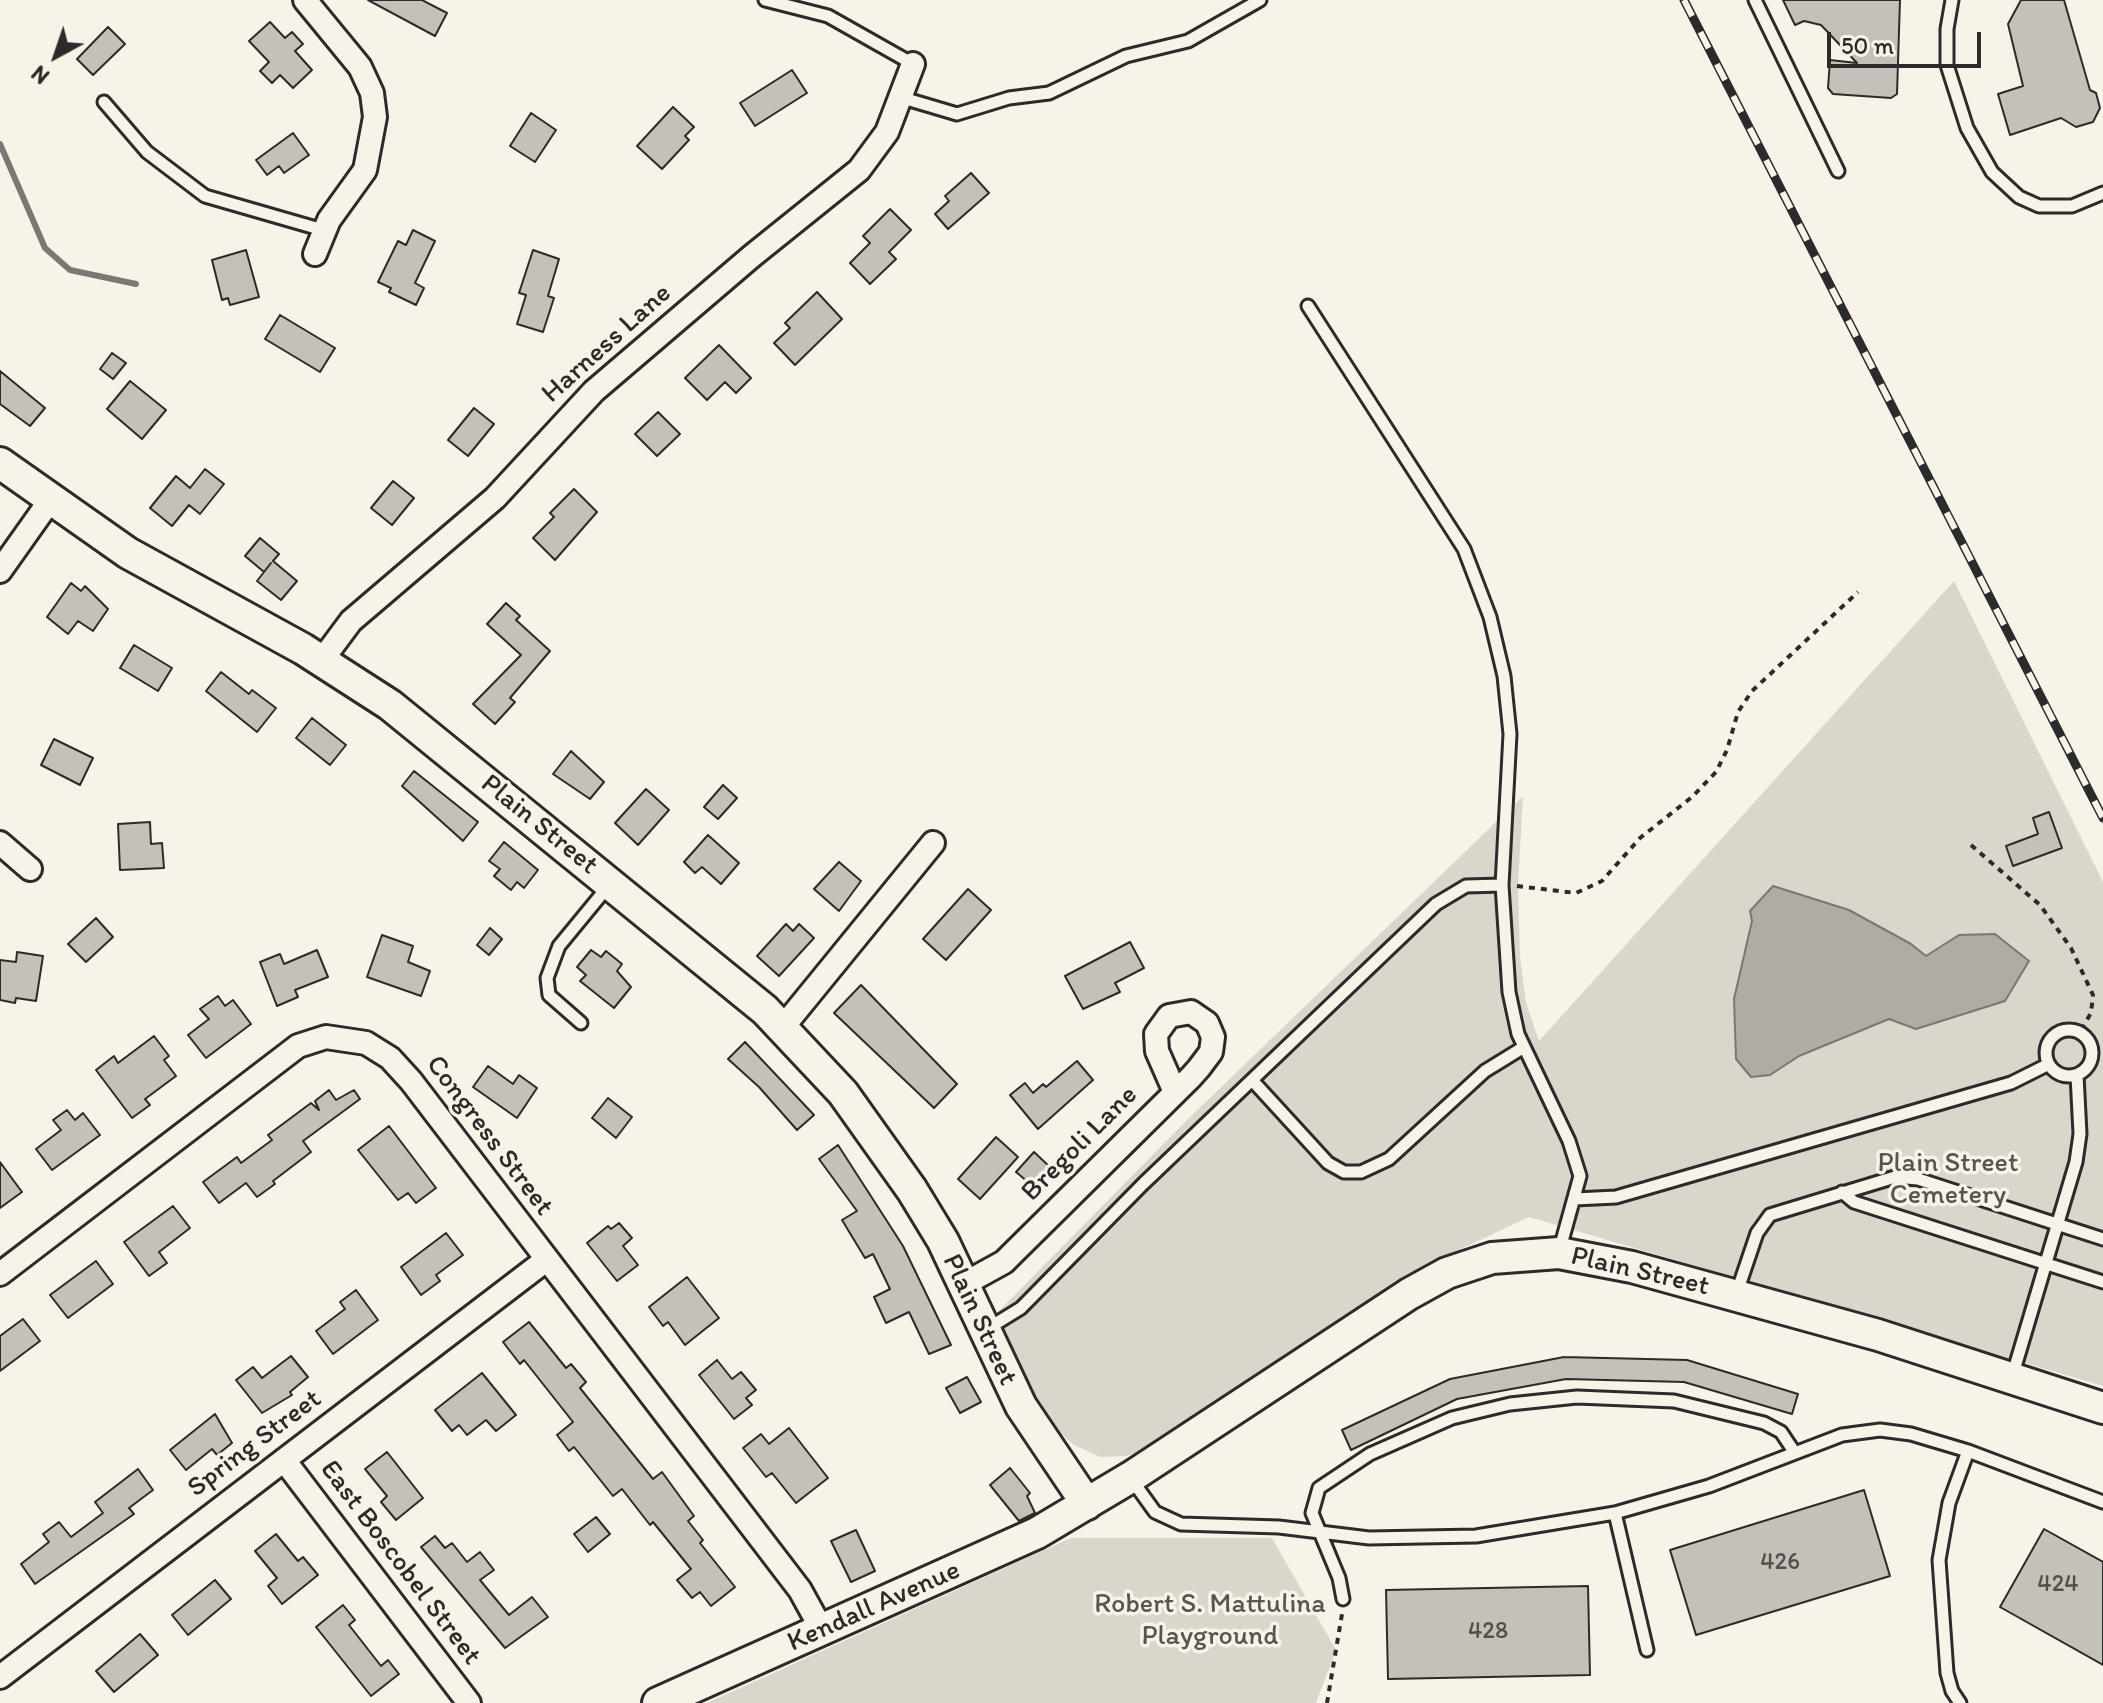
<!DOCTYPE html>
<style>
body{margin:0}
#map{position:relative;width:2103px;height:1703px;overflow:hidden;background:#f7f3e8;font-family:Itim,sans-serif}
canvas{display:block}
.north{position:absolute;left:16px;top:16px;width:80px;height:80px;-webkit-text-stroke:6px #f7f3e8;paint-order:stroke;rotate:220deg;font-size:22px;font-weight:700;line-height:32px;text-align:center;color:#2b2b2b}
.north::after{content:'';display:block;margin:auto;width:28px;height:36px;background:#2b2b2b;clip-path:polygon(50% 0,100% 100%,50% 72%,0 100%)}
.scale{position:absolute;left:1827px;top:32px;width:154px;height:36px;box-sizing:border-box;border:4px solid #2b2b2b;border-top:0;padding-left:10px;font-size:24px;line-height:28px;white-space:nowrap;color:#2b2b2b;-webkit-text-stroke:6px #f7f3e8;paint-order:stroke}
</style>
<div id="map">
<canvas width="2103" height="1703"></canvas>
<div class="north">N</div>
<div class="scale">50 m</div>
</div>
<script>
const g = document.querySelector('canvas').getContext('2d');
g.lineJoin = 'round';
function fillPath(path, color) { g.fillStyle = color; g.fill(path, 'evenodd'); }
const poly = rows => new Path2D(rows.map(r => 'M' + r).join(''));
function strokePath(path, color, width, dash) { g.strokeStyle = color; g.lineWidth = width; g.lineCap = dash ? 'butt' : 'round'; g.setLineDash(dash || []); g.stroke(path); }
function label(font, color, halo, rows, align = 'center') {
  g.font = font + ' Itim,sans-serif'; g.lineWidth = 7; g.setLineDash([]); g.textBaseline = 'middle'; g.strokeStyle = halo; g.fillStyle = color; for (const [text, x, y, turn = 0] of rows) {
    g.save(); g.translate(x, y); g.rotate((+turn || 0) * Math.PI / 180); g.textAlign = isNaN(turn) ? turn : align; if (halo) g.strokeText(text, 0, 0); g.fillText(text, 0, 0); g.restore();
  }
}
fillPath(poly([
 [1954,581,2103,882,2103,1386,1529,1217,1408,1274,1154,1446,1127,1456,1100,1457,1074,1445,1060,1433,1041,1407,996,1314,1185,1122,1523,796,1518,885,1520,957,1526,1003,1539,1041],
 [1750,911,1911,944,1926,956,1959,935,1956,1014,1916,1029,1890,1019,1799,1056,1770,1075,1734,999,1752,921],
 [1071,1538,1272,1538,1336,1650,1316,1703,707,1703]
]), '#dad6cc');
const water = poly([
 [1773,886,1849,910,1911,944,1926,956,1959,935,1995,934,2029,961,2005,1001,1916,1029,1889,1019,1799,1056,1770,1075,1751,1077,1736,1059,1734,999,1752,921,1750,911,1773,886]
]);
fillPath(water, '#afaca4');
strokePath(water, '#7a7874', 2);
strokePath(poly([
 [0,144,45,248,70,270,136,284]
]), '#7a7874', 6);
const building = poly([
 [368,0,422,0,447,13,435,36,368,0],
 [1783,0,1900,0,1897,94,1891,98,1833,94,1828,88,1830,60,1857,63,1821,25,1804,21,1795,25,1783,0],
 [2021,0,2064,0,2090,90,2096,93,2100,108,2093,122,2076,127,2061,118,2010,135,1998,94,2023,86,2008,24,2021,0],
 [270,22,285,38,292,32,303,44,295,51,312,70,293,88,280,75,272,83,260,71,269,62,249,41,270,22],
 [108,27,125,44,93,75,77,59,108,27],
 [792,70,807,93,755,126,740,103,792,70],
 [673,107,694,127,685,136,689,140,662,169,637,146,673,107],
 [531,113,556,130,535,162,510,146,531,113],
 [293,133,309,155,284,173,279,166,267,175,256,160,293,133],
 [971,173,989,193,948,229,935,214,949,201,945,196,971,173],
 [890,209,911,230,889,252,896,259,870,284,850,263,870,243,863,236,890,209],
 [413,230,435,241,415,283,424,288,416,305,389,292,391,288,378,282,398,241,406,245,413,230],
 [246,250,259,297,230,305,228,298,222,300,212,260,246,250],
 [533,250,559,259,548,296,554,298,543,332,517,324,526,295,519,293,533,250],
 [817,292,842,319,795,365,774,343,790,328,785,323,817,292],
 [280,315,335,348,320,372,265,339,280,315],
 [719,345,751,378,736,393,725,382,707,400,685,378,719,345],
 [112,353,126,363,113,379,100,369,112,353],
 [0,371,45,408,30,426,0,404,0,371],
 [130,381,166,410,142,439,107,409,130,381],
 [474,408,494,424,468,456,448,440,474,408],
 [658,412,680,434,657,456,635,434,658,412],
 [205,469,224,484,200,514,189,505,172,526,150,508,176,476,190,488,205,469],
 [393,481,414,498,392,525,371,508,393,481],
 [574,489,597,512,555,560,533,538,554,517,550,513,574,489],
 [260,538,279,554,273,561,297,581,281,600,257,581,271,563,264,572,245,556,260,538],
 [71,583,81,591,85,586,108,609,93,631,78,621,68,634,47,617,71,583],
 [506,603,520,616,516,620,550,651,510,698,515,702,495,724,473,704,521,655,487,624,506,603],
 [134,645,172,668,158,691,120,668,134,645],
 [221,672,249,694,252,690,276,708,257,732,206,691,221,672],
 [312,718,346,745,330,765,296,738,312,718],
 [54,739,93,758,80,785,41,765,54,739],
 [571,751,604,782,590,799,553,774,571,751],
 [414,771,478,822,463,841,402,786,414,771],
 [723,785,737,798,718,819,704,807,723,785],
 [646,789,669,810,638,845,615,823,646,789],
 [2049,812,2062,848,2013,866,2006,846,2038,834,2033,818,2049,812],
 [150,822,151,844,162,843,164,868,120,870,118,824,150,822],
 [708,835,739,863,721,884,702,867,695,873,684,862,708,835],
 [504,842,538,870,524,888,517,882,511,890,494,876,500,869,489,861,504,842],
 [839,862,861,881,839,911,814,889,839,862],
 [968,889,991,910,946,960,923,939,968,889],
 [96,918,113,937,86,962,68,944,96,918],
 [786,924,793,931,799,924,814,938,779,976,757,956,786,924],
 [490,928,502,939,489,955,477,945,490,928],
 [382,935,413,946,408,962,430,971,421,996,367,977,382,935],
 [1130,942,1144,968,1115,983,1120,992,1083,1009,1065,976,1130,942],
 [317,950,328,977,295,990,298,997,277,1006,260,962,280,954,284,964,317,950],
 [591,950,601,957,606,951,622,964,617,971,631,987,614,1008,580,981,586,975,577,967,591,950],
 [17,952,43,956,36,1001,16,998,15,1003,0,1000,0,960,16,962,17,952],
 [861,985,957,1084,934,1108,834,1013,861,985],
 [218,996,225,1006,233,1000,251,1024,206,1058,188,1035,209,1019,200,1009,218,996],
 [154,1036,169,1056,164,1060,176,1076,145,1099,150,1105,132,1118,96,1070,114,1056,118,1063,154,1036],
 [745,1042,814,1115,797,1130,759,1087,728,1059,745,1042],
 [1077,1061,1093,1080,1038,1129,1010,1095,1025,1083,1033,1093,1043,1084,1046,1087,1077,1061],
 [488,1066,513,1084,519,1075,537,1088,517,1118,473,1087,488,1066],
 [329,1090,336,1100,354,1090,360,1099,303,1141,311,1152,273,1181,275,1184,257,1197,246,1183,219,1203,203,1182,237,1157,241,1163,272,1140,268,1135,311,1103,319,1110,315,1101,329,1090],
 [608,1098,632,1117,616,1138,592,1118,608,1098],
 [67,1110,75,1120,83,1113,100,1135,52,1170,36,1149,61,1130,53,1120,67,1110],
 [389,1126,436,1188,416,1203,408,1193,398,1200,358,1150,389,1126],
 [996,1137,1018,1157,980,1199,958,1179,996,1137],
 [838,1145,903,1246,951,1345,929,1354,909,1312,886,1323,874,1297,890,1289,873,1254,865,1258,842,1220,857,1211,819,1159,838,1145],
 [1034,1152,1052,1169,1035,1188,1016,1172,1034,1152],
 [0,1162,22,1192,0,1208,0,1162],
 [173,1206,190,1228,159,1252,167,1263,149,1276,124,1242,173,1206],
 [619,1223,632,1238,623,1246,638,1265,617,1281,587,1243,608,1226,611,1229,619,1223],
 [446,1233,463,1255,436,1275,440,1281,421,1295,401,1267,446,1233],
 [96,1261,113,1284,68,1318,50,1295,96,1261],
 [687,1277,719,1318,685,1345,668,1322,663,1326,649,1307,687,1277],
 [356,1290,378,1320,333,1354,316,1331,345,1309,340,1302,356,1290],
 [23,1319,40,1341,0,1371,0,1336,23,1319],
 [529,1322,566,1368,571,1364,586,1382,580,1388,653,1479,662,1472,694,1516,688,1521,703,1540,700,1543,735,1587,711,1606,700,1592,692,1598,677,1580,691,1569,653,1522,650,1525,622,1489,613,1496,574,1447,569,1451,557,1435,573,1422,524,1360,520,1364,503,1342,529,1322],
 [291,1356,308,1377,290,1392,292,1395,262,1413,236,1380,253,1367,262,1378,291,1356],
 [1564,1357,1687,1360,1798,1394,1792,1414,1684,1382,1566,1379,1457,1399,1351,1450,1342,1430,1450,1379,1564,1357],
 [717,1360,732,1379,741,1372,756,1390,746,1398,752,1405,734,1419,699,1375,717,1360],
 [482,1373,516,1415,496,1431,486,1420,467,1435,459,1425,452,1431,435,1410,482,1373],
 [967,1377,981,1402,960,1413,946,1388,967,1377],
 [215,1414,232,1443,217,1455,212,1449,186,1470,170,1450,215,1414],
 [789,1428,828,1478,796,1503,772,1473,766,1477,743,1448,761,1434,769,1444,789,1428],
 [387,1452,423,1498,396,1520,381,1502,387,1496,365,1469,387,1452],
 [1010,1468,1030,1493,1027,1496,1035,1513,1019,1521,990,1485,1010,1468],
 [138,1469,153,1490,129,1508,134,1514,35,1584,21,1564,49,1542,43,1534,59,1522,71,1537,103,1513,95,1502,138,1469],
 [1864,1490,1890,1576,1696,1635,1670,1550,1864,1490],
 [596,1517,610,1534,588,1552,574,1534,596,1517],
 [2044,1529,2103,1562,2103,1665,2000,1607,2044,1529],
 [856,1530,875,1571,851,1582,831,1541,856,1530],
 [276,1534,298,1561,303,1557,318,1575,282,1604,268,1586,277,1578,255,1551,276,1534],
 [435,1536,445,1548,452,1543,467,1562,480,1552,494,1570,480,1580,509,1615,532,1597,548,1617,505,1648,421,1547,435,1536],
 [215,1580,231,1599,188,1635,172,1615,215,1580],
 [1588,1586,1590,1675,1388,1679,1386,1590,1588,1586],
 [343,1605,355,1620,349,1625,381,1666,388,1660,399,1674,371,1696,316,1627,343,1605],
 [140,1634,158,1655,114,1692,96,1671,140,1634]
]);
fillPath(building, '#c4c1b9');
strokePath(building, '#2b2b2b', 2);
const lane = poly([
 [765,0,828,16,913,64],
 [1755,0,1838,171],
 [1952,0,1947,29,1947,65,1967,128,1992,172,2019,197,2039,206,2072,206,2103,193],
 [903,98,957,114,1009,98,1049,93,1126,56,1188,41,1260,0],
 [104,102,147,152,205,196,323,230],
 [1308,306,1464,549,1490,617,1504,676,1510,734,1502,885,1509,992,1518,1034,1569,1141,1580,1176,1559,1252],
 [581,1023,549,995,547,978,559,946,610,884],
 '2046 1053a23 23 0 1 1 46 0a23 23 0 1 1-46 0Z',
 [1252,1080,1328,1163,1344,1172,1361,1172,1389,1159,1485,1071,1524,1047],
 [1842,1192,1854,1202,2103,1282],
 [1575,1199,1616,1197,2011,1083,2049,1064],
 [1736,1295,1757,1233,1770,1215,1895,1177,1918,1179,2103,1239],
 [987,1329,1021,1308,1143,1184,1436,904,1466,886,1502,885],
 [2012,1377,2076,1162,2080,1134,2077,1075],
 [1132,1480,1155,1512,1181,1524,1279,1527,1369,1538,1476,1536,1615,1513,1709,1486,1842,1435,1880,1430,1911,1434,1968,1451,2103,1502],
 [1615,1513,1647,1650],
 [1343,1599,1339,1578,1312,1513,1319,1488,1370,1454,1452,1418,1510,1404,1577,1397,1674,1401,1764,1423,1781,1432,1795,1453],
 [1960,1703,1952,1691,1947,1673,1939,1560,1949,1503,1968,1451]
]);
const street = poly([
 [305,0,360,67,372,93,375,117,365,170,329,220,315,254],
 [0,571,51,499],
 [322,660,351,621,495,498,594,391,752,256,859,170,887,132,913,64],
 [0,843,30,869],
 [783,1027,933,843],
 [0,1274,298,1046,326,1037,366,1043,390,1058,411,1081,800,1590,822,1630],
 [964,1284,1004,1262,1012,1254,1191,1077,1199,1068,1211,1052,1213,1037,1207,1023,1191,1012,1169,1016,1156,1034,1157,1051,1175,1092],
 [284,1460,469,1703],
 [0,1677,546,1260]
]);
const secondary = poly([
 [0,463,128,553,303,649,390,705,765,1010,843,1093,912,1190,943,1241,1021,1406,1087,1504],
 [658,1703,1037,1533,1131,1477,1409,1294,1447,1273,1492,1258,1559,1253,1632,1267,1878,1335,2103,1408]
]);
strokePath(lane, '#2b2b2b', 17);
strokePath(street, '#2b2b2b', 28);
strokePath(secondary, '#2b2b2b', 36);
strokePath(poly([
 [1971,845,2040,905,2071,948,2093,995,2091,1013,2080,1032],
 [1517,886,1576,893,1602,881,1640,838,1692,797,1716,772,1727,750,1738,712,1752,691,1858,592],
 [2093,1050,2103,1048],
 [1327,1703,1342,1614]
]), '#2b2b2b', 4, [6, 6]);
strokePath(lane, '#f7f3e8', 11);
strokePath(street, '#f7f3e8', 22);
strokePath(secondary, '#f7f3e8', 30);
const rail = poly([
 [1684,0,2103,818]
]);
strokePath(rail, '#2b2b2b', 9);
strokePath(rail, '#f7f3e8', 6, [18]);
label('24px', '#51504e', null, [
 ["426",1780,1563],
 ["424",2058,1585],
 ["428",1488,1632]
]);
label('28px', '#2b2b2b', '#f7f3e8', [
 ["Harness Lane",607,344,-42],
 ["Plain Street",539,825,39],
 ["Congress Street",489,1136,53],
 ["Bregoli Lane",1080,1144,-45],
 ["Plain Street",1640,1272,13],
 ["Plain Street",979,1320,65],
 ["Spring Street",255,1444,-37],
 ["East Boscobel Street",400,1563,53],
 ["Kendall Avenue",874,1607,-24]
]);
label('28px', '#575653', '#f7f3e8', [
 ["Plain Street",1948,1164],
 ["Cemetery",1948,1196],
 ["Robert S. Mattulina",1210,1605],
 ["Playground",1210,1637]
]);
</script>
